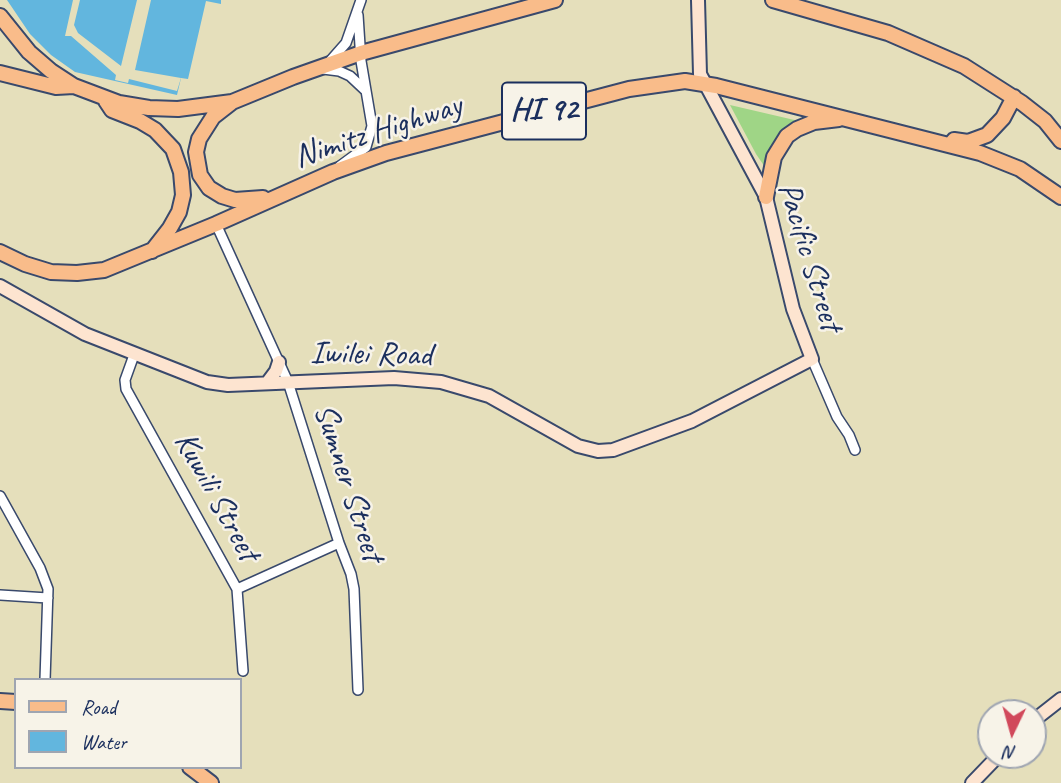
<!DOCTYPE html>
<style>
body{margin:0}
#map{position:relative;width:1061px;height:783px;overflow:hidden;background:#e5dfbb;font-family:Caveat,sans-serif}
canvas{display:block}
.legend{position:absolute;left:14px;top:678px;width:228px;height:91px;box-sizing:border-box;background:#f7f3e8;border:2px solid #9fa5b1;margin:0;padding:9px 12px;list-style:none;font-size:21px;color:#1b2f5e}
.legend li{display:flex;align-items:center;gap:14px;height:35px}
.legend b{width:35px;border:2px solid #9fa5b1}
.north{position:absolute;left:977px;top:699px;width:70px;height:70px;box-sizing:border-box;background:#f7f3e8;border:2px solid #9fa5b1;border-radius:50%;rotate:185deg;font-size:19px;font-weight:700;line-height:28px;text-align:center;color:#1b2f5e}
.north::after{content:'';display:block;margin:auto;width:24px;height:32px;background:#d1495b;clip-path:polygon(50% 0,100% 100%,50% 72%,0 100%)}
</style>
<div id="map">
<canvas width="1061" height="783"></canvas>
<ul class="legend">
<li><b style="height:9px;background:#f9bc8a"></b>Road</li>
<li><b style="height:19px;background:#62b6de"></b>Water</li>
</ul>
<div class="north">N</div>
</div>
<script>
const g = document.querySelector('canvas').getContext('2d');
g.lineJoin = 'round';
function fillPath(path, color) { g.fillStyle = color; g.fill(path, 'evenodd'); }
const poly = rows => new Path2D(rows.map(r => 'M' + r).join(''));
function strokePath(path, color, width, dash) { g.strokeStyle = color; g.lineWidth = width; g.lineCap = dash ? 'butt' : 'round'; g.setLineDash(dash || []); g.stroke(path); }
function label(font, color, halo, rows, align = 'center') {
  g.font = font + ' Caveat,sans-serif'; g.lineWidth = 5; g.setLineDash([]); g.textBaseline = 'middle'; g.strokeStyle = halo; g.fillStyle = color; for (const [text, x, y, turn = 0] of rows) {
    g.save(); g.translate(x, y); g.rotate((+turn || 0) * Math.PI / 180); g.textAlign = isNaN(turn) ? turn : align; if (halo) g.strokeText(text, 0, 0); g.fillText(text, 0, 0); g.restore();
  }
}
fillPath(poly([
 [730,105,803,122,769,173,756,154]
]), '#9fd586');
fillPath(poly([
 [7,0,221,0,221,4,206,1,188,79,181,78,177,95,75,72,51,55,30,34]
]), '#62b6de');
fillPath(poly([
 [73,0,80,0,74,25,78,33,121,66,137,0,151,0,135,70,181,78,177,91,129,79,128,83,115,80,116,75,71,36,65,36]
]), '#e5dfbb');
const street = poly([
 [331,60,346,43,361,0],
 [323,69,339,71,350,76,366,91],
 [340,166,366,147,372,126,361,61,358,15],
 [216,224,288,382,339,543,351,574,354,589,358,690],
 [134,355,125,380,126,389,237,589,243,671],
 [812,359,837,417,849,435,855,450],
 [0,496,40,568,48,589,45,680],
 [237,589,339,543],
 [0,595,48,598]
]);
const secondary = poly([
 [0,286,85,334,207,382,228,385,394,378,441,382,489,396,578,446,598,451,613,450,692,421,812,359,793,309,766,197,700,74,698,0],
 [267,383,276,371,279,362],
 [1033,721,1061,699],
 [972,783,999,755]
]);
const primary = poly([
 [773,0,888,33,964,66,1022,103,1045,121,1061,141],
 [0,16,29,52,51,71,74,86,119,103,149,108,178,109,232,102,293,77,361,53,555,0],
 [0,73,56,87,74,86],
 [106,101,112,110,140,121,155,130,173,149,181,172,183,195,179,212,170,228,152,251],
 [231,103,213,117,199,139,196,152,200,175,209,188,222,196,235,200,263,198],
 [954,140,968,142,987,135,1003,118,1014,97],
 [766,197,774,157,787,136,797,129,814,122,839,119],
 [0,252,25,264,51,272,77,273,104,270,216,224,333,172,386,153,629,89,685,81,716,86,980,153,1020,169,1061,197],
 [0,701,16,702],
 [190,767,211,783]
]);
strokePath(street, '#39496c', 12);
strokePath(secondary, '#39496c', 16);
strokePath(primary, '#39496c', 18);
strokePath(street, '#fff', 9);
strokePath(secondary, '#fde4d0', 12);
strokePath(primary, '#f9bc8a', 14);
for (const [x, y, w] of [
 [544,111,84]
]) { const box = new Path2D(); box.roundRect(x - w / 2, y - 28.5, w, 57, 5); g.fillStyle = '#f7f3e8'; g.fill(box); strokePath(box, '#1b2f5e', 2); }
label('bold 32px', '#1b2f5e', null, [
 ["HI 92",544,111]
]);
label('33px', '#1b2f5e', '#f7f3e8', [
 ["Nimitz Highway",378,132,-18],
 ["Pacific Street",809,257,73],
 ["Iwilei Road",371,355,1],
 ["Sumner Street",348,483,72],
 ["Kuwili Street",216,497,61]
]);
</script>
